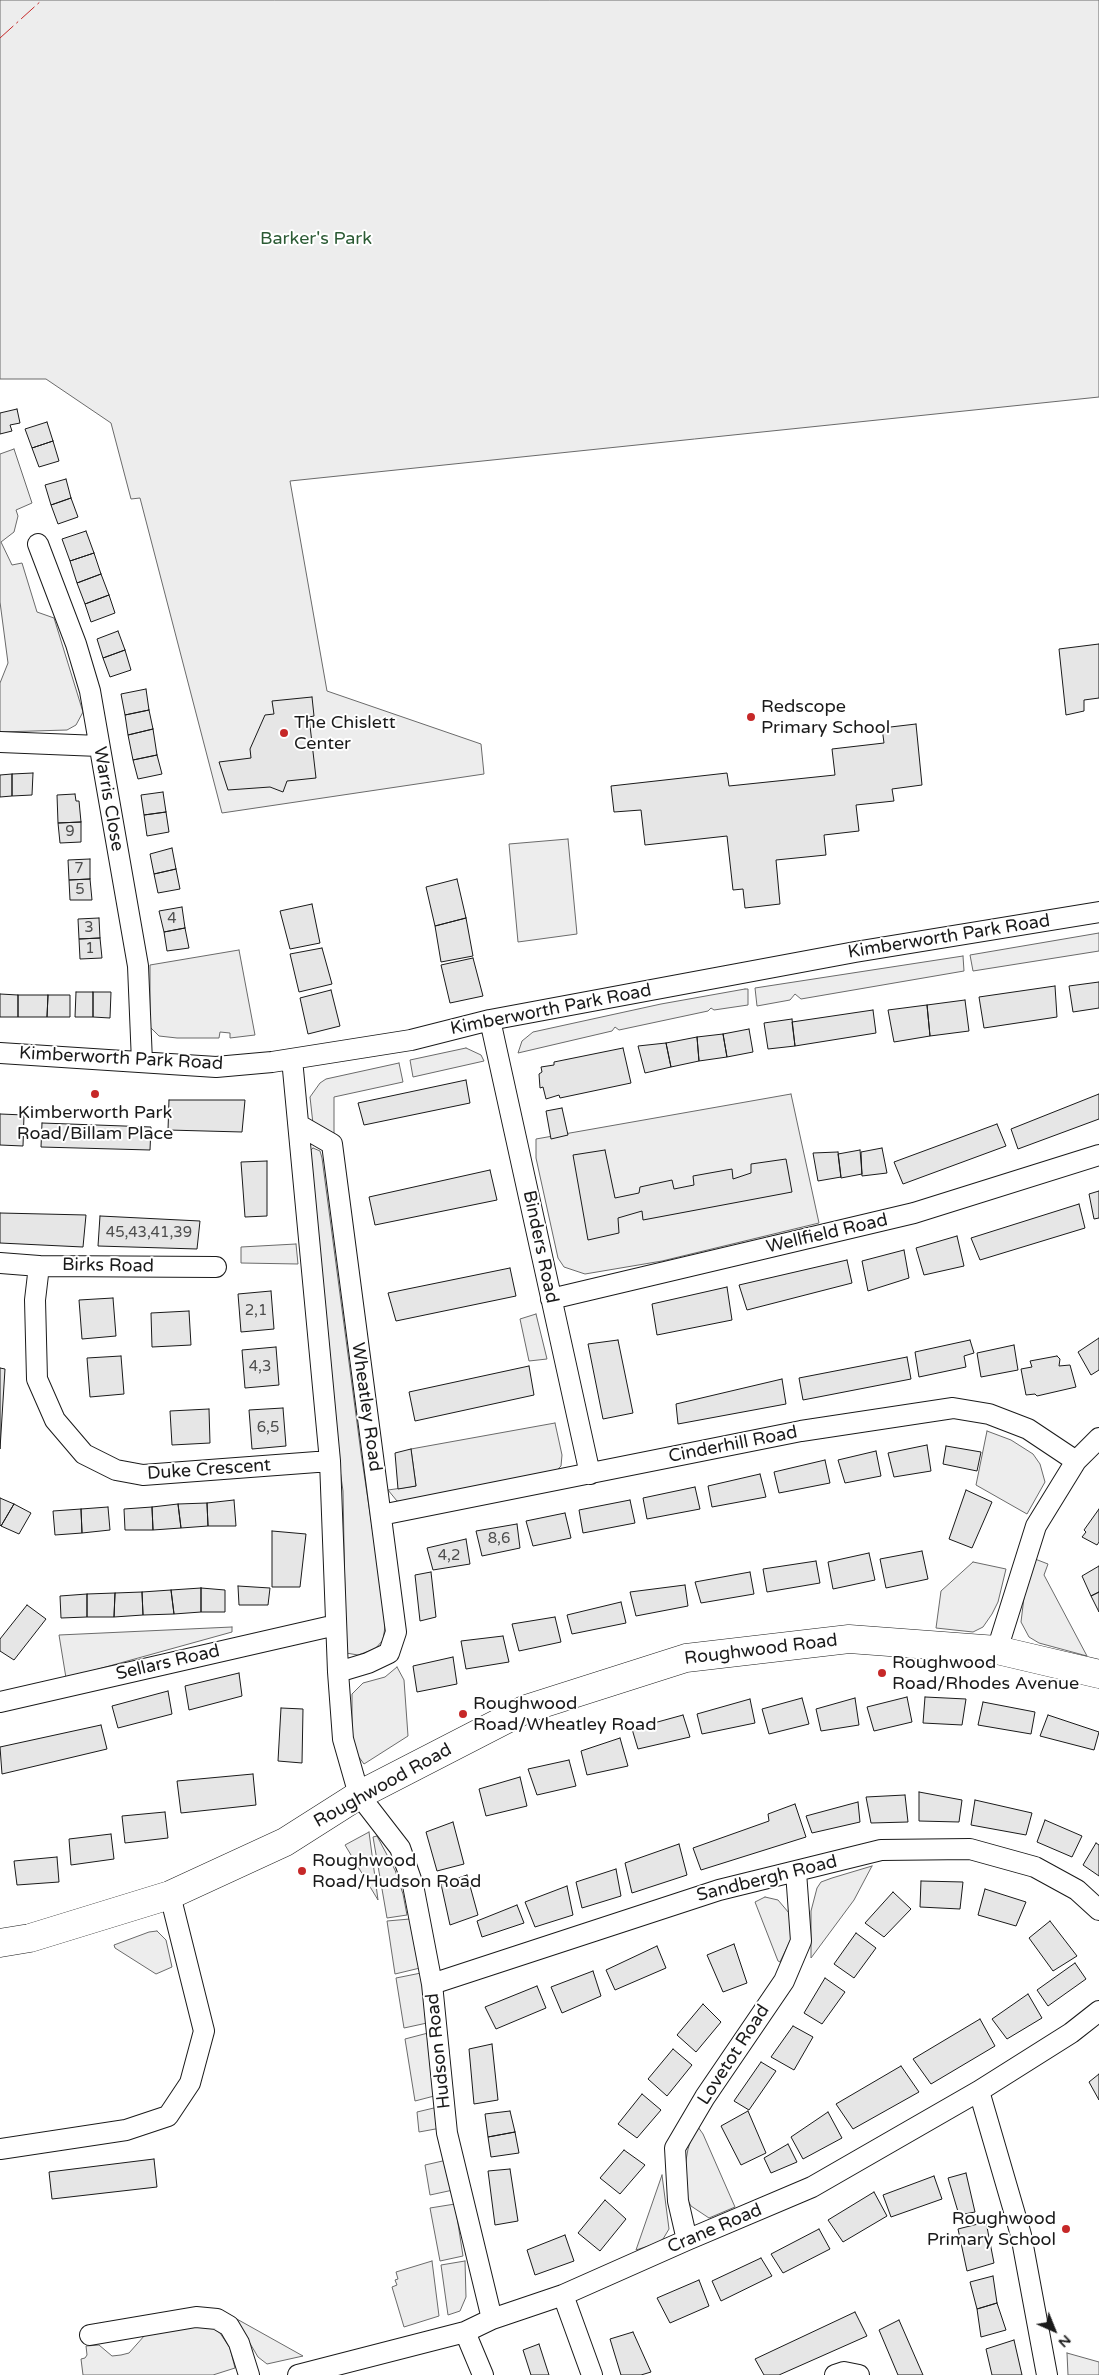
<!DOCTYPE html>
<style>
body{margin:0}
#map{position:relative;width:1099px;height:2375px;overflow:hidden;background:#fff;font-family:"Varela Round",sans-serif}
canvas{display:block}
.north{position:absolute;left:1029px;top:2305px;width:50px;height:50px;-webkit-text-stroke:4px #fff;paint-order:stroke;rotate:136deg;font-size:14px;font-weight:700;line-height:20px;text-align:center;color:#1a1a1a}
.north::after{content:'';display:block;margin:auto;width:18px;height:22px;background:#1a1a1a;clip-path:polygon(50% 0,100% 100%,50% 72%,0 100%)}
</style>
<div id="map">
<canvas width="1099" height="2375"></canvas>
<div class="north">N</div>
</div>
<script>
const g = document.querySelector('canvas').getContext('2d');
g.lineJoin = 'round';
function fillPath(path, color) { g.fillStyle = color; g.fill(path, 'evenodd'); }
const poly = rows => new Path2D(rows.map(r => 'M' + r).join(''));
function strokePath(path, color, width, dash) { g.strokeStyle = color; g.lineWidth = width; g.lineCap = dash ? 'butt' : 'round'; g.setLineDash(dash || []); g.stroke(path); }
function label(font, color, halo, rows, align = 'center') {
  g.font = font + ' "Varela Round",sans-serif'; g.lineWidth = 4; g.setLineDash([]); g.textBaseline = 'middle'; g.strokeStyle = halo; g.fillStyle = color; for (const [text, x, y, turn = 0] of rows) {
    g.save(); g.translate(x, y); g.rotate((+turn || 0) * Math.PI / 180); g.textAlign = isNaN(turn) ? turn : align; if (halo) g.strokeText(text, 0, 0); g.fillText(text, 0, 0); g.restore();
  }
}
const green = poly([
 [0,0,1099,0,1099,397,290,481,327,691,481,744,484,774,222,813,140,498,131,499,111,423,46,379,0,379,0,0],
 [14,449,32,503,16,510,18,516,14,532,1,542,12,565,22,563,37,612,54,618,83,712,76,725,67,730,0,732,0,683,8,663,0,602,0,454,14,449],
 [568,839,577,934,518,942,509,844,568,839],
 [1099,933,1099,951,973,971,970,955,1099,933],
 [239,950,255,1035,230,1038,230,1033,220,1032,219,1038,177,1038,159,1036,150,1027,150,965,239,950],
 [963,956,964,971,801,999,795,994,790,1000,757,1006,755,988,963,956],
 [745,989,748,989,748,1005,714,1010,711,1008,708,1011,619,1030,615,1027,612,1031,518,1053,522,1041,533,1032,661,1004,745,989],
 [466,1048,481,1055,484,1061,413,1077,410,1060,466,1048],
 [399,1063,403,1082,334,1097,334,1136,313,1124,310,1097,320,1083,326,1079,399,1063],
 [791,1094,819,1223,662,1261,585,1274,564,1267,558,1258,536,1158,536,1139,791,1094],
 [313,1148,320,1151,322,1158,361,1453,386,1620,383,1640,375,1649,358,1655,346,1653,343,1491,338,1456,310,1151,313,1148],
 [296,1244,298,1264,241,1263,241,1247,296,1244],
 [536,1314,547,1359,529,1361,520,1319,536,1314],
 [555,1423,562,1455,561,1466,556,1471,405,1502,397,1501,388,1490,416,1486,411,1449,555,1423],
 [987,1431,1011,1440,1033,1454,1040,1464,1045,1482,1027,1514,976,1485,987,1431],
 [1035,1559,1048,1564,1044,1575,1087,1656,1039,1643,1029,1637,1021,1622,1025,1589,1035,1559],
 [973,1562,1006,1569,998,1602,992,1614,983,1627,973,1632,936,1628,941,1591,973,1562],
 [232,1627,232,1632,66,1678,59,1635,232,1627],
 [397,1667,404,1680,408,1736,364,1764,356,1753,352,1733,352,1694,363,1683,385,1677,397,1667],
 [369,1832,378,1900,345,1845,369,1832],
 [377,1836,395,1870,403,1894,407,1915,387,1918,373,1837,377,1836],
 [872,1866,854,1900,811,1958,811,1911,817,1888,821,1882,832,1878,872,1866],
 [765,1897,778,1900,789,1913,792,1931,791,1939,780,1962,778,1961,755,1902,765,1897],
 [410,1919,420,1968,395,1974,387,1921,410,1919],
 [157,1931,166,1940,172,1967,156,1974,115,1948,114,1945,149,1932,157,1931],
 [421,1973,427,2023,404,2028,396,1978,421,1973],
 [428,2033,438,2095,415,2101,405,2039,428,2033],
 [438,2107,441,2128,419,2132,417,2112,438,2107],
 [698,2127,703,2134,735,2207,709,2218,691,2206,686,2197,685,2166,688,2149,693,2133,698,2127],
 [447,2160,453,2190,430,2195,425,2165,447,2160],
 [662,2175,669,2229,663,2239,658,2243,636,2250,662,2175],
 [455,2204,463,2256,440,2261,430,2208,455,2204],
 [432,2261,439,2316,404,2327,392,2287,397,2285,395,2280,398,2279,396,2272,432,2261],
 [465,2261,466,2297,460,2311,448,2315,441,2265,465,2261],
 [235,2318,303,2356,267,2364,258,2357,235,2318],
 [190,2325,211,2327,220,2333,230,2348,235,2368,213,2375,83,2375,81,2359,85,2358,87,2355,86,2346,99,2345,112,2356,121,2355,129,2353,145,2335,190,2325],
 [1067,2353,1099,2362,1099,2375,1068,2375,1067,2353]
]);
fillPath(green, '#ededed');
strokePath(green, '#6a6a6a', 1);
const building = poly([
 [17,409,20,423,10,425,12,431,0,434,0,413,17,409],
 [47,422,53,441,32,448,25,429,47,422],
 [53,441,59,461,39,467,32,448,53,441],
 [66,479,71,498,51,505,45,485,66,479],
 [71,498,78,517,58,524,51,505,71,498],
 [86,531,94,553,70,561,62,539,86,531],
 [94,553,101,574,77,583,70,561,94,553],
 [101,574,109,595,85,604,77,583,101,574],
 [109,595,115,613,91,622,85,604,109,595],
 [118,631,125,650,103,658,97,639,118,631],
 [1099,644,1099,698,1084,700,1084,711,1066,715,1059,649,1099,644],
 [125,650,131,670,110,677,103,658,125,650],
 [146,689,149,710,125,715,121,694,146,689],
 [312,697,314,716,309,717,316,778,287,781,283,792,270,787,228,790,219,762,251,758,250,749,265,715,274,714,272,701,312,697],
 [149,710,153,729,128,735,125,715,149,710],
 [916,724,922,785,892,789,894,801,856,805,859,831,824,835,826,855,776,860,780,904,745,908,743,889,733,890,727,836,645,845,641,810,614,812,611,786,727,773,729,786,835,775,832,749,884,743,882,728,916,724],
 [153,729,157,755,133,760,128,735,153,729],
 [157,755,162,774,138,779,133,760,157,755],
 [33,773,32,795,12,796,12,774,33,773],
 [12,774,12,796,0,797,0,775,12,774],
 [163,792,166,812,144,815,141,795,163,792],
 [75,794,76,801,79,801,81,822,58,823,57,795,75,794],
 [166,812,169,832,147,836,144,815,166,812],
 [81,822,81,842,60,843,58,823,81,822],
 [172,848,176,869,154,874,150,854,172,848],
 [90,859,90,879,69,880,68,860,90,859],
 [176,869,180,889,158,893,154,874,176,869],
 [90,879,92,900,70,900,69,880,90,879],
 [457,879,466,918,435,926,426,887,457,879],
 [312,904,320,943,290,949,280,911,312,904],
 [182,907,185,928,164,932,159,911,182,907],
 [99,918,100,938,79,939,78,919,99,918],
 [466,918,473,956,441,962,435,926,466,918],
 [185,928,189,948,167,951,164,932,185,928],
 [100,938,102,958,80,959,79,939,100,938],
 [322,948,332,984,299,992,290,954,322,948],
 [473,958,483,996,450,1003,441,965,473,958],
 [1099,982,1099,1008,1073,1012,1069,986,1099,982],
 [1055,986,1057,1017,984,1028,979,997,1055,986],
 [331,990,340,1026,308,1034,300,998,331,990],
 [76,992,93,992,93,1017,75,1017,76,992],
 [93,992,111,992,110,1018,93,1017,93,992],
 [0,994,18,995,18,1017,0,1017,0,994],
 [18,995,48,995,47,1017,18,1017,18,995],
 [48,995,70,995,70,1017,47,1017,48,995],
 [965,1000,969,1031,930,1036,927,1005,965,1000],
 [927,1005,930,1036,894,1042,888,1010,927,1005],
 [873,1010,876,1033,795,1046,792,1022,873,1010],
 [792,1019,795,1046,768,1049,764,1023,792,1019],
 [749,1029,753,1052,727,1057,723,1034,749,1029],
 [723,1034,727,1057,699,1061,697,1037,723,1034],
 [697,1037,699,1061,671,1067,666,1043,697,1037],
 [666,1043,671,1067,645,1073,638,1046,666,1043],
 [623,1048,631,1083,560,1098,559,1095,546,1099,543,1087,540,1088,539,1074,542,1072,541,1067,554,1065,554,1062,623,1048],
 [466,1080,470,1103,364,1125,358,1103,466,1080],
 [1099,1094,1099,1119,1018,1149,1011,1129,1099,1094],
 [169,1100,245,1100,242,1132,168,1130,169,1100],
 [562,1108,568,1135,551,1139,546,1111,562,1108],
 [0,1114,24,1115,23,1146,0,1145,0,1114],
 [42,1123,151,1127,150,1150,41,1147,42,1123],
 [997,1124,1006,1146,903,1184,894,1162,997,1124],
 [882,1148,887,1173,862,1176,861,1152,882,1148],
 [605,1150,615,1198,639,1193,640,1187,672,1180,674,1189,694,1185,693,1176,732,1169,733,1179,751,1173,751,1164,786,1159,792,1192,643,1220,642,1211,618,1218,619,1233,588,1240,573,1155,605,1150],
 [860,1150,862,1174,841,1178,838,1154,860,1150],
 [838,1152,841,1177,818,1181,813,1153,838,1152],
 [267,1161,267,1216,245,1217,241,1162,267,1161],
 [490,1170,497,1200,375,1225,369,1197,490,1170],
 [1099,1191,1099,1218,1094,1219,1089,1194,1099,1191],
 [1079,1204,1085,1228,980,1260,971,1238,1079,1204],
 [0,1213,86,1215,83,1247,0,1243,0,1213],
 [100,1216,200,1221,197,1249,98,1246,100,1216],
 [957,1236,964,1266,924,1275,916,1248,957,1236],
 [904,1250,909,1278,868,1291,862,1261,904,1250],
 [847,1260,852,1283,747,1310,739,1285,847,1260],
 [510,1268,516,1296,396,1321,388,1293,510,1268],
 [727,1287,732,1320,657,1335,652,1304,727,1287],
 [271,1291,274,1329,241,1332,238,1294,271,1291],
 [113,1298,116,1336,82,1339,79,1300,113,1298],
 [189,1311,191,1345,152,1347,151,1313,189,1311],
 [1099,1338,1099,1370,1091,1375,1078,1352,1099,1338],
 [618,1340,633,1413,603,1419,588,1344,618,1340],
 [970,1340,974,1353,964,1356,966,1367,919,1377,915,1352,970,1340],
 [1014,1345,1018,1370,981,1377,977,1353,1014,1345],
 [276,1347,279,1385,245,1388,242,1350,276,1347],
 [121,1356,124,1394,90,1397,87,1358,121,1356],
 [1057,1356,1060,1359,1059,1366,1070,1365,1076,1387,1037,1396,1035,1394,1026,1395,1021,1369,1032,1367,1030,1361,1057,1356],
 [907,1357,911,1379,803,1400,799,1378,907,1357],
 [529,1366,534,1395,415,1421,409,1392,529,1366],
 [0,1368,5,1369,0,1449,0,1368],
 [782,1379,786,1404,678,1424,676,1404,782,1379],
 [283,1408,286,1446,252,1449,249,1410,283,1408],
 [209,1409,210,1443,172,1445,170,1411,209,1409],
 [927,1445,931,1471,894,1477,888,1453,927,1445],
 [946,1446,981,1452,977,1471,943,1464,946,1446],
 [411,1449,416,1486,398,1489,395,1453,411,1449],
 [876,1451,881,1476,845,1483,838,1460,876,1451],
 [825,1460,830,1483,779,1493,774,1472,825,1460],
 [760,1474,766,1497,712,1507,708,1486,760,1474],
 [695,1487,700,1509,647,1519,643,1498,695,1487],
 [966,1490,992,1502,972,1548,949,1539,966,1490],
 [0,1498,14,1504,1,1526,0,1525,0,1498],
 [234,1500,236,1526,208,1526,207,1503,234,1500],
 [630,1500,635,1523,583,1533,579,1510,630,1500],
 [207,1503,208,1526,181,1528,178,1504,207,1503],
 [14,1504,31,1513,19,1534,1,1526,14,1504],
 [178,1504,181,1528,153,1530,152,1507,178,1504],
 [108,1507,110,1530,82,1533,81,1509,108,1507],
 [152,1507,153,1530,125,1530,124,1509,152,1507],
 [81,1509,82,1533,55,1535,53,1511,81,1509],
 [1099,1509,1099,1542,1097,1545,1082,1537,1086,1532,1084,1530,1099,1509],
 [565,1513,571,1538,533,1546,526,1521,565,1513],
 [517,1524,520,1548,482,1556,476,1531,517,1524],
 [272,1531,306,1534,300,1587,272,1587,272,1531],
 [466,1539,470,1564,433,1570,427,1548,466,1539],
 [922,1551,928,1579,886,1588,880,1559,922,1551],
 [869,1553,875,1580,833,1589,828,1562,869,1553],
 [816,1561,820,1583,767,1592,763,1569,816,1561],
 [1099,1566,1099,1592,1091,1596,1082,1576,1099,1566],
 [431,1572,436,1617,420,1621,415,1575,431,1572],
 [750,1572,754,1594,701,1603,695,1582,750,1572],
 [685,1585,688,1606,636,1616,630,1592,685,1585],
 [238,1586,270,1588,268,1605,239,1605,238,1586],
 [201,1588,225,1590,225,1612,201,1612,201,1588],
 [201,1588,201,1612,174,1614,171,1590,201,1588],
 [171,1590,174,1614,143,1615,142,1592,171,1590],
 [142,1592,143,1615,114,1617,115,1593,142,1592],
 [1099,1592,1099,1612,1091,1596,1099,1592],
 [115,1593,114,1617,87,1617,87,1594,115,1593],
 [87,1594,87,1617,61,1618,60,1596,87,1594],
 [621,1602,626,1623,572,1634,567,1615,621,1602],
 [27,1605,46,1619,14,1660,0,1651,0,1639,27,1605],
 [555,1617,561,1642,519,1651,512,1624,555,1617],
 [503,1636,509,1662,466,1669,461,1641,503,1636],
 [453,1657,457,1684,417,1692,413,1666,453,1657],
 [239,1673,242,1696,189,1710,185,1686,239,1673],
 [168,1691,172,1714,118,1728,112,1706,168,1691],
 [907,1697,912,1722,874,1731,867,1707,907,1697],
 [925,1697,966,1699,962,1725,923,1723,925,1697],
 [802,1698,809,1724,769,1734,762,1709,802,1698],
 [855,1698,859,1725,821,1731,816,1709,855,1698],
 [750,1699,755,1723,702,1734,697,1714,750,1699],
 [983,1702,1035,1712,1031,1734,978,1725,983,1702],
 [281,1708,303,1709,302,1763,278,1761,281,1708],
 [683,1715,690,1737,638,1749,632,1729,683,1715],
 [1048,1715,1099,1732,1094,1750,1040,1736,1048,1715],
 [101,1725,107,1749,2,1774,0,1747,101,1725],
 [620,1738,628,1766,587,1775,581,1751,620,1738],
 [569,1760,576,1786,537,1795,528,1769,569,1760],
 [253,1774,256,1805,181,1813,177,1781,253,1774],
 [520,1777,527,1806,486,1816,479,1789,520,1777],
 [919,1792,962,1800,959,1822,919,1821,919,1792],
 [905,1795,908,1822,871,1823,866,1797,905,1795],
 [975,1800,1032,1813,1026,1835,971,1825,975,1800],
 [858,1802,860,1822,812,1833,806,1816,858,1802],
 [795,1804,806,1837,701,1870,693,1848,769,1821,768,1814,795,1804],
 [165,1812,168,1838,125,1843,122,1816,165,1812],
 [1045,1820,1082,1836,1072,1857,1037,1842,1045,1820],
 [453,1822,464,1864,437,1871,426,1832,453,1822],
 [111,1834,114,1859,71,1865,69,1839,111,1834],
 [1096,1843,1099,1845,1099,1876,1083,1865,1096,1843],
 [679,1844,687,1875,632,1893,625,1863,679,1844],
 [57,1857,59,1882,17,1885,14,1861,57,1857],
 [616,1869,621,1896,582,1908,576,1882,616,1869],
 [467,1875,478,1915,450,1925,441,1884,467,1875],
 [921,1881,963,1882,960,1909,920,1907,921,1881],
 [567,1886,573,1915,535,1927,525,1902,567,1886],
 [985,1889,1026,1902,1016,1926,978,1915,985,1889],
 [893,1892,911,1909,884,1937,865,1923,893,1892],
 [517,1905,524,1923,482,1937,477,1921,517,1905],
 [1050,1921,1077,1956,1053,1971,1029,1938,1050,1921],
 [856,1933,876,1948,854,1978,834,1964,856,1933],
 [734,1944,747,1983,723,1992,707,1955,734,1944],
 [657,1946,666,1968,615,1990,606,1970,657,1946],
 [1075,1963,1086,1979,1048,2006,1037,1990,1075,1963],
 [593,1971,601,1996,562,2013,551,1987,593,1971],
 [825,1978,845,1992,822,2024,804,2013,825,1978],
 [537,1986,546,2008,496,2029,485,2007,537,1986],
 [1028,1994,1042,2018,1007,2039,992,2019,1028,1994],
 [703,2004,721,2022,696,2052,677,2035,703,2004],
 [980,2019,995,2046,931,2084,913,2059,980,2019],
 [793,2026,813,2037,794,2070,771,2057,793,2026],
 [492,2044,498,2100,474,2104,469,2049,492,2044],
 [673,2049,692,2065,667,2096,648,2079,673,2049],
 [761,2062,776,2071,749,2110,734,2101,761,2062],
 [901,2066,919,2092,853,2129,836,2104,901,2066],
 [1099,2074,1099,2100,1089,2082,1099,2074],
 [642,2094,661,2110,637,2138,618,2124,642,2094],
 [510,2111,515,2132,488,2137,485,2114,510,2111],
 [748,2111,766,2153,741,2165,721,2126,748,2111],
 [828,2112,842,2138,803,2159,791,2137,828,2112],
 [515,2132,519,2153,491,2157,488,2137,515,2132],
 [788,2144,797,2162,771,2173,764,2158,788,2144],
 [624,2150,645,2165,620,2194,600,2178,624,2150],
 [154,2159,157,2187,52,2199,49,2172,154,2159],
 [510,2169,518,2221,495,2225,488,2171,510,2169],
 [966,2173,975,2212,959,2215,948,2178,966,2173],
 [934,2176,942,2199,891,2217,883,2195,934,2176],
 [874,2192,887,2216,843,2242,828,2220,874,2192],
 [605,2200,626,2219,600,2251,578,2233,605,2200],
 [986,2222,994,2263,967,2271,958,2229,986,2222],
 [819,2229,830,2249,783,2273,771,2254,819,2229],
 [565,2235,574,2261,535,2275,527,2250,565,2235],
 [761,2258,772,2276,721,2301,712,2281,761,2258],
 [993,2276,997,2303,977,2309,970,2282,993,2276],
 [699,2280,709,2306,670,2323,657,2298,699,2280],
 [997,2303,1006,2330,981,2337,977,2309,997,2303],
 [855,2312,867,2336,779,2375,764,2375,755,2359,855,2312],
 [899,2320,923,2375,898,2375,879,2330,899,2320],
 [633,2332,651,2372,641,2375,621,2375,610,2339,633,2332],
 [1014,2340,1022,2375,992,2375,986,2349,1014,2340],
 [539,2344,549,2375,531,2375,523,2350,539,2344]
]);
fillPath(building, '#e6e6e6');
strokePath(building, '#1a1a1a', 1);
const street = poly([
 [38,544,76,644,90,691,138,966,142,1062],
 [0,742,99,746],
 [490,1020,590,1474],
 [0,1053,216,1067,272,1062,411,1040,490,1020,855,952,1099,912],
 [292,1059,330,1461,338,1672,343,1739,359,1795,400,1848,413,1885,432,1984,447,2133,492,2319],
 [299,1125,332,1144,396,1632,389,1653,368,1663,338,1672],
 [0,1263,39,1266,216,1267],
 [39,1266,35,1300,37,1379,55,1420,84,1454,116,1470,143,1475,330,1461],
 [551,1299,914,1213,1099,1155],
 [381,1515,801,1431,953,1408,989,1414,1028,1429,1076,1461],
 [997,1650,1036,1526,1076,1461,1099,1438],
 [0,1702,336,1625],
 [432,1984,719,1890,881,1850,970,1849,1035,1867,1077,1890,1099,1910],
 [979,2091,1021,2235,1047,2375],
 [0,2149,126,2130,168,2116,190,2083,204,2031,170,1895],
 [687,2240,678,2201,675,2148,705,2097,784,1981,801,1941,796,1872],
 [563,2295,592,2375],
 [465,2332,483,2375],
 [90,2335,196,2317,217,2319,229,2326,239,2343,249,2375],
 [298,2375,465,2332,492,2319,563,2295,687,2240,812,2187,979,2091,1071,2033,1099,2011],
 [835,2375,844,2372,859,2375]
]);
const secondary = poly([
 [0,1943,30,1938,170,1895,285,1842,359,1795,526,1709,686,1658,849,1639,997,1650,1099,1674]
]);
strokePath(street, '#1a1a1a', 22);
strokePath(secondary, '#1a1a1a', 29);
strokePath(street, '#fff', 20);
strokePath(secondary, '#fff', 28);
strokePath(poly([
 [0,38,42,0]
]), '#c62828', 1, [18, 4, 2.5, 4]);
for (const [x, y, r, color] of [
 [751,717,5,"#c62828"],
 [284,733,5,"#c62828"],
 [95,1094,5,"#c62828"],
 [882,1673,5,"#c62828"],
 [463,1714,5,"#c62828"],
 [302,1871,5,"#c62828"],
 [1066,2229,5,"#c62828"]
]) { const dot = new Path2D(); dot.arc(x, y, r, 0, 2 * Math.PI); g.fillStyle = color; g.fill(dot); strokePath(dot, '#fff', 2); }
label('15px', '#4d4d4d', null, [
 ["9",70,832],
 ["7",79,869],
 ["5",80,890],
 ["4",172,919],
 ["3",89,928],
 ["1",90,949],
 ["45,43,41,39",149,1233],
 ["2,1",256,1311],
 ["4,3",260,1367],
 ["6,5",268,1428],
 ["8,6",499,1539],
 ["4,2",449,1556]
]);
label('18px', '#2b5a34', '#fff', [
 ["Barker's Park",316,239]
]);
label('18px', '#1a1a1a', '#fff', [
 ["Redscope",761,707],
 ["Primary School",761,728],
 ["The Chislett",294,723],
 ["Center",294,744],
 ["Kimberworth Park",95,1113,"center"],
 ["Road/Billam Place",95,1134,"center"],
 ["Roughwood",892,1663],
 ["Road/Rhodes Avenue",892,1684],
 ["Roughwood",473,1704],
 ["Road/Wheatley Road",473,1725],
 ["Roughwood",312,1861],
 ["Road/Hudson Road",312,1882],
 ["Roughwood",1056,2219,"right"],
 ["Primary School",1056,2240,"right"]
], 'left');
label('18px', '#1a1a1a', '#fff', [
 ["Warris Close",108,799,80],
 ["Kimberworth Park Road",949,937,-9],
 ["Kimberworth Park Road",551,1010,-11],
 ["Kimberworth Park Road",121,1059,3],
 ["Wellfield Road",827,1234,-13],
 ["Binders Road",540,1247,78],
 ["Birks Road",108,1266,1],
 ["Wheatley Road",366,1407,82],
 ["Cinderhill Road",733,1445,-11],
 ["Duke Crescent",209,1470,-4],
 ["Roughwood Road",761,1650,-7],
 ["Sellars Road",168,1663,-13],
 ["Roughwood Road",383,1786,-29],
 ["Sandbergh Road",767,1879,-14],
 ["Hudson Road",439,2051,-96],
 ["Lovetot Road",734,2055,-57],
 ["Crane Road",715,2229,-23]
]);
</script>
